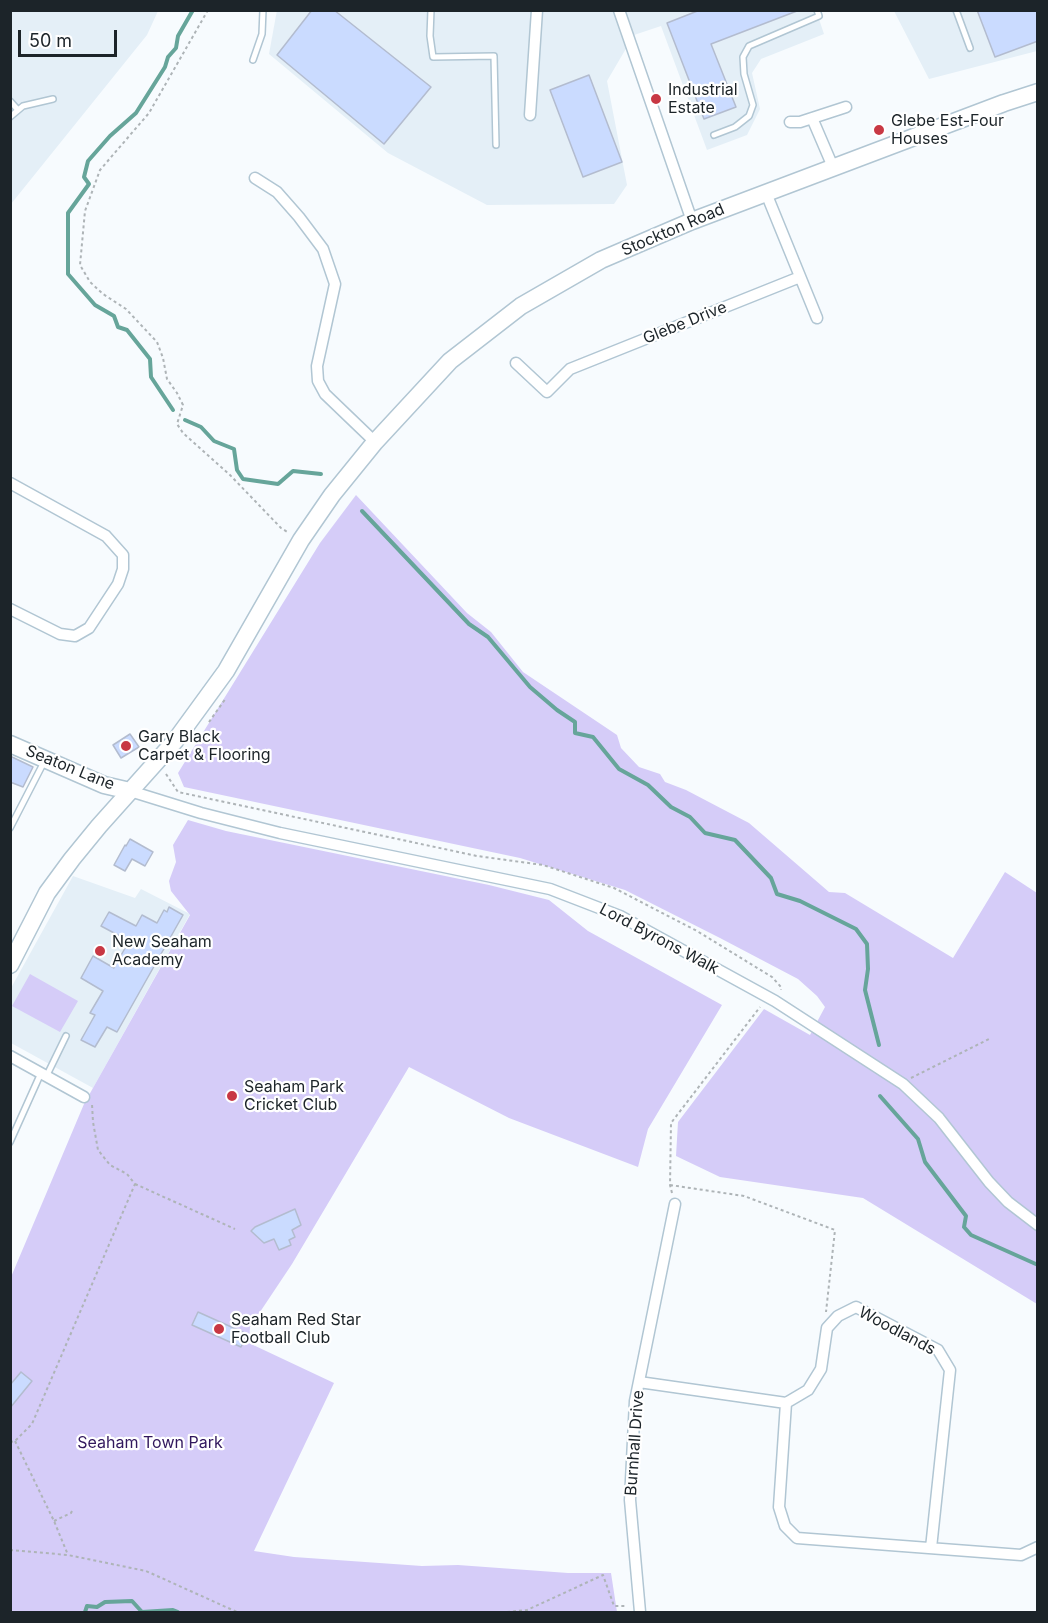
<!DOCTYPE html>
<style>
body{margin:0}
#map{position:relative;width:1048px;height:1623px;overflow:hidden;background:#f7fbfe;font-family:Inter,sans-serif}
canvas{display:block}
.frame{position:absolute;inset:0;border:12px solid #1c2429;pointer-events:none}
.scale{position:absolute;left:18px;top:30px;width:99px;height:27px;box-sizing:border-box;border:3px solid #1c2429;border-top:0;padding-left:8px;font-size:18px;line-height:21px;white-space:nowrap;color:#1c2429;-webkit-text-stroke:4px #fff;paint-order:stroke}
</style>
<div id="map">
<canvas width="1048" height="1623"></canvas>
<div class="frame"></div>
<div class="scale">50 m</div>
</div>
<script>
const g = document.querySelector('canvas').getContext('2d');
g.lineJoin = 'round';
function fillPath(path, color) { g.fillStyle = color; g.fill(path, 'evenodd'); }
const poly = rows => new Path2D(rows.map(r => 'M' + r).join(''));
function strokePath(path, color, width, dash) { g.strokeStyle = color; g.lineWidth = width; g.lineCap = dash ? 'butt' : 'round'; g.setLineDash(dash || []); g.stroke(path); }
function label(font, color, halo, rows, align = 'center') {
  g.font = font + ' Inter,sans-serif'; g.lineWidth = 4.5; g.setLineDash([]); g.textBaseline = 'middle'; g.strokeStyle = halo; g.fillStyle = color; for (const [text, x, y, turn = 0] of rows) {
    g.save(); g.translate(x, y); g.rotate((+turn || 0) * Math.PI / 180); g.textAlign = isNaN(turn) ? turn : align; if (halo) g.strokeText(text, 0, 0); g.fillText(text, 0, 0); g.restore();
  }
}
fillPath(poly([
 [277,10,816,10,824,34,761,59,752,73,760,109,747,135,707,150,661,26,634,35,607,81,627,185,614,204,487,205,388,153,269,54],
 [11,11,158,11,147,35,11,204],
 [894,11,1037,11,1037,51,929,79],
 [73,876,135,898,141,889,190,914,93,1088,11,1043,11,988]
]), '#e4eff7');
fillPath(poly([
 [356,495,467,613,491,632,523,672,617,735,621,748,639,767,660,774,665,782,686,790,749,823,829,892,845,893,953,958,1005,872,1037,893,1037,1304,863,1198,720,1177,676,1156,678,1122,764,1009,810,1035,825,1007,817,996,798,979,720,938,625,890,520,858,184,787,178,773,320,543],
 [188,820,226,831,489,885,549,900,588,931,722,1005,648,1129,638,1167,509,1118,409,1067,292,1264,250,1327,249,1343,334,1383,254,1551,294,1557,422,1566,458,1565,568,1573,611,1573,617,1612,11,1612,11,1277,84,1104,190,915,171,891,169,881,176,862,173,845],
 [30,974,78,1001,60,1032,12,1006]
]), '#d5ccf8');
strokePath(poly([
 [173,410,151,377,150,359,127,330,118,327,114,316,95,305,68,274,68,213,89,184,84,177,88,161,110,136,136,113,165,67,168,57,176,48,178,36,193,10],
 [185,420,201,427,214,441,234,449,237,470,243,479,278,484,293,471,321,474],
 [362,511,469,624,488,637,530,687,557,710,575,722,575,733,593,737,619,769,648,785,671,807,690,817,705,833,735,840,771,878,777,894,800,901,856,929,867,944,868,969,865,990,879,1045],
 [880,1096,918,1139,925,1162,966,1216,964,1227,971,1235,1038,1265],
 [85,1612,87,1606,97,1607,105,1602,132,1601,142,1612,173,1610,178,1612]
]), '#66a59a', 4);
const building = poly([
 [312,10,334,10,431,87,384,144,277,55,312,10],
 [700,10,797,11,711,44,736,107,704,119,667,23,700,10],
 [977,10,1036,10,1038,16,1038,41,995,57,977,10],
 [589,75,622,162,583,177,550,90,589,75],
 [130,734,139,747,121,758,113,745,130,734],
 [10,756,33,767,23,787,10,782,10,756],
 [130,839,153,852,145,866,132,859,125,871,114,865,125,845,126,846,130,839],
 [169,907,183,915,117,1032,107,1027,95,1047,81,1040,95,1015,90,1013,103,991,81,978,93,956,114,968,129,941,101,926,109,912,136,926,142,915,157,923,164,910,167,912,169,907],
 [295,1209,301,1225,292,1230,295,1237,289,1240,291,1245,279,1250,274,1239,264,1243,251,1231,255,1227,295,1209],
 [198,1312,247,1334,241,1347,192,1325,198,1312],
 [21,1372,32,1381,10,1408,10,1385,21,1372]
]);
fillPath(building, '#cadbff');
strokePath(building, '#b3bccf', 1.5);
const lane = poly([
 [431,10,430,36,433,57,494,56,496,145],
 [956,10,970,48],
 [253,60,262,34,263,10],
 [10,101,18,110],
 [10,117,23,106,53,99],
 [714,135,735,127,749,116,753,105,744,74,743,57,749,46,819,16,817,10],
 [10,828,45,760],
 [46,1077,66,1036],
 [10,1142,41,1073]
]);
const street = poly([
 [619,10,692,221],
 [530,115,537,10],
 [812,118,833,167],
 [790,122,800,122,846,107],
 [255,178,277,192,299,217,323,249,335,284,317,366,318,381,325,394,375,442],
 [766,193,817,318],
 [516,363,547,392,570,369,800,277],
 [10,483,106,536,123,555,123,569,118,584,89,628,75,636,60,634,10,609],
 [130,791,201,813,280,833,550,889,620,916,775,1001,903,1084,939,1118,989,1182,1008,1202,1038,1225],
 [10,1056,84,1097],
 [639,1382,786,1403,808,1390,821,1369,827,1328,838,1316,856,1307,938,1350,950,1370,931,1548],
 [786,1403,779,1507,785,1526,797,1538,1021,1555,1038,1547],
 [640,1612,630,1500,635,1401,675,1204]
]);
const secondary = poly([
 [10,744,104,785,130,791],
 [10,965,47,893,72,859,99,826,175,741,226,671,301,540,332,495,375,442,450,361,521,306,601,260,692,221,1004,103,1038,92]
]);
strokePath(lane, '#b1c6d3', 8);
strokePath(street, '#b1c6d3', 13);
strokePath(secondary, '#b1c6d3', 19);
strokePath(poly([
 [208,10,149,113,100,170,85,211,80,265,90,282,103,294,126,309,157,342,163,358,167,379,177,393,183,405,177,424,183,433,230,475,281,528,289,533],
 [209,722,226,698],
 [166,774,178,792,477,856,543,865,614,888,697,931,772,977,781,987,781,990],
 [911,1078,989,1039],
 [135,1184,235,1229],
 [670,1185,744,1196,835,1230,826,1312],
 [672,1193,670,1185,671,1123,760,1007],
 [15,1441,54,1521,68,1555],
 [10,1442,15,1441,32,1424,135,1184,127,1174,110,1165,98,1150,93,1122,92,1104],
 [54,1521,71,1513,73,1509],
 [10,1550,68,1555,146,1571,237,1612],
 [507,1612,527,1610,603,1575,614,1606,627,1606]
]), '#aeb4b7', 2, [3, 3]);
strokePath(lane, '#fff', 5);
strokePath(street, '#fff', 10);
strokePath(secondary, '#fff', 16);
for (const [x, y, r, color] of [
 [656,99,6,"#c83844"],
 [879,130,6,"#c83844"],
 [126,746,6,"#c83844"],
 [100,951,6,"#c83844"],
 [232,1096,6,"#c83844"],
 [219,1329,6,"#c83844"]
]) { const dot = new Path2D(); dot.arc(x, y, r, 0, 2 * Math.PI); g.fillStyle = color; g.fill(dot); strokePath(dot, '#fff', 2); }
label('16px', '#1c2429', '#fff', [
 ["Industrial",668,90],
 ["Estate",668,108],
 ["Glebe Est-Four",891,121],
 ["Houses",891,139],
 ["Gary Black",138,737],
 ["Carpet & Flooring",138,755],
 ["New Seaham",112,942],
 ["Academy",112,960],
 ["Seaham Park",244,1087],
 ["Cricket Club",244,1105],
 ["Seaham Red Star",231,1320],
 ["Football Club",231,1338]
], 'left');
label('16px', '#1c2429', '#fff', [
 ["Stockton Road",673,230,-23],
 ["Glebe Drive",685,323,-22],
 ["Seaton Lane",70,768,22],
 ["Lord Byrons Walk",659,939,28],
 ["Woodlands",897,1331,28],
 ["Burnhall Drive",635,1443,-86]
]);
label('16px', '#31175d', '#fff', [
 ["Seaham Town Park",150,1443]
]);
</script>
